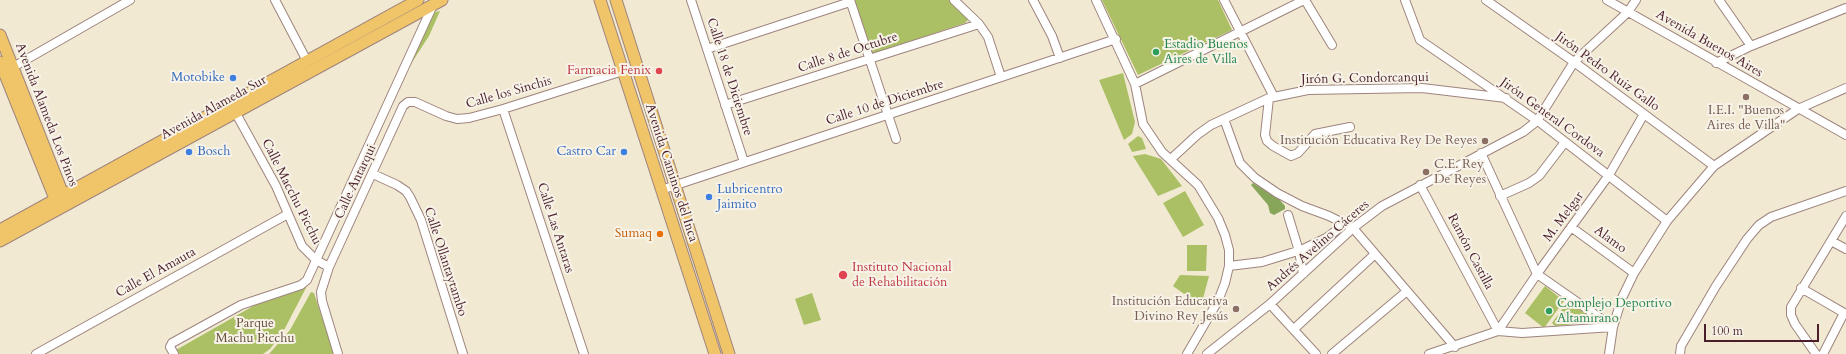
<!DOCTYPE html>
<meta charset="utf-8">
<style>
body{margin:0}
#map{position:relative;width:1846px;height:354px;overflow:hidden;background:#f1e9d2;font-family:Cardo,serif}
canvas{display:block}
.scale{position:absolute;left:1704px;top:324px;width:115px;height:18px;box-sizing:border-box;border:2px solid #4a1f2b;border-top:0;padding-left:5px;font-size:12px;line-height:14px;white-space:nowrap;color:#4a1f2b;-webkit-text-stroke:3px #f7f3e8;paint-order:stroke}
</style>
<div id="map">
<canvas width="1846" height="354"></canvas>
<div class="scale">100 m</div>
</div>
<script>
const g = document.querySelector('canvas').getContext('2d');
g.lineJoin = 'round';
function fillPath(path, color) { g.fillStyle = color; g.fill(path, 'evenodd'); }
const poly = rows => new Path2D(rows.map(r => 'M' + r).join(''));
function strokePath(path, color, width, dash) { g.strokeStyle = color; g.lineWidth = width; g.lineCap = dash ? 'butt' : 'round'; g.setLineDash(dash || []); g.stroke(path); }
function label(font, color, halo, rows, align = 'center') {
  g.font = font + ' Cardo,serif'; g.lineWidth = 4; g.setLineDash([]); g.textBaseline = 'middle'; g.strokeStyle = halo; g.fillStyle = color; for (const [text, x, y, turn = 0] of rows) {
    g.save(); g.translate(x, y); g.rotate((+turn || 0) * Math.PI / 180); g.textAlign = isNaN(turn) ? turn : align; if (halo) g.strokeText(text, 0, 0); g.fillText(text, 0, 0); g.restore();
  }
}
fillPath(poly([
 [854,0,950,0,968,17,968,20,965,23,875,53,870,51],
 [1102,0,1218,0,1232,30,1138,75],
 [440,11,429,36,405,73,435,12],
 [1123,73,1135,122,1132,134,1124,140,1099,80],
 [1138,136,1142,138,1146,149,1132,152,1128,144],
 [1145,154,1161,159,1182,186,1158,196,1133,156],
 [1185,191,1204,225,1183,237,1163,203],
 [1187,245,1207,245,1206,271,1187,271],
 [1180,275,1209,276,1201,306,1173,286],
 [307,286,283,332,270,349,263,354,178,354,176,350,262,301,301,287],
 [1545,286,1564,301,1544,328,1525,313],
 [311,292,314,293,334,354,269,354,290,330],
 [812,293,821,320,804,325,795,299],
 [1568,301,1593,319,1595,322,1555,326,1552,323]
]), '#abc064');
fillPath(poly([
 [1253,183,1279,199,1285,206,1285,209,1274,215,1270,213,1268,205,1251,185]
]), '#88a65a');
const minor = poly([
 [275,0,307,61],
 [691,0,744,162],
 [850,0,896,139],
 [954,0,979,24,988,37,1001,77],
 [1033,0,1052,36,1060,58],
 [1096,0,1135,84,1143,124,1162,152,1198,185,1218,218,1225,235,1229,250,1229,266,1225,283,1218,301,1187,354],
 [1224,0,1274,97],
 [1305,0,1332,45],
 [1405,0,1420,40,1542,124,1667,221],
 [1486,0,1574,62,1714,166],
 [1607,0,1846,135],
 [1719,0,1751,46],
 [707,49,850,2],
 [1716,63,1751,46,1846,8],
 [8,70,130,0],
 [1135,84,1304,0],
 [1269,98,1265,135,1267,141,1273,146,1291,156,1298,153,1315,134,1350,127],
 [725,105,979,24],
 [233,108,276,186,302,246,316,260,329,267],
 [503,109,584,354],
 [1224,119,1240,163,1255,178,1277,193,1302,206,1329,216,1353,228,1455,347],
 [1481,153,1537,274,1613,327],
 [1171,159,1197,135,1211,125,1269,98,1308,90,1422,88,1506,98],
 [373,174,397,185,406,191,410,197,421,220,463,354],
 [1420,185,1498,331],
 [661,190,1116,39],
 [1500,196,1529,183,1539,176,1565,142],
 [1288,215,1299,251,1303,274],
 [1571,227,1634,273],
 [1831,241,1846,249],
 [1229,266,1262,262,1301,250,1326,238,1345,224],
 [1801,288,1846,314],
 [1270,304,1316,354],
 [1294,329,1375,254],
 [1498,331,1537,274,1609,175,1644,114],
 [36,354,288,214],
 [174,354,170,347,172,343,241,305,301,285,307,280,433,5],
 [338,354,322,301,321,292,329,267,403,106,408,102,415,102,446,116,457,119,469,118,503,109,623,71],
 [1207,354,1270,304,1353,228,1382,206,1523,132,1537,121,1574,62,1628,12,1636,0],
 [1332,354,1407,291],
 [1429,354,1498,331,1522,333,1613,327],
 [1609,354,1613,327,1622,298,1634,273,1667,221,1714,166,1798,109,1846,88],
 [1680,354,1681,346,1716,286,1747,239,1759,225,1771,217,1846,191],
 [1816,354,1795,324,1791,315,1791,307,1846,216],
 [1823,354,1844,313]
]);
const major = poly([
 [600,0,715,354],
 [616,0,729,354],
 [0,35,66,202],
 [0,62,58,206],
 [0,230,418,0],
 [0,241,442,0]
]);
strokePath(minor, '#9e847e', 10);
strokePath(major, '#9e847e', 13);
strokePath(minor, '#fff', 8);
strokePath(major, '#f0c469', 11);
for (const [x, y, r, color] of [
 [1156,52,4,"#2e9e5b"],
 [659,71,4,"#e0444e"],
 [233,78,4,"#3f7fe0"],
 [1746,97,4,"#8d6e63"],
 [1485,141,4,"#8d6e63"],
 [189,152,4,"#3f7fe0"],
 [624,152,4,"#3f7fe0"],
 [1426,172,4,"#8d6e63"],
 [709,197,4,"#3f7fe0"],
 [660,234,4,"#e8710a"],
 [843,275,5,"#e0444e"],
 [1236,309,4,"#8d6e63"],
 [1549,311,4,"#2e9e5b"]
]) { const dot = new Path2D(); dot.arc(x, y, r, 0, 2 * Math.PI); g.fillStyle = color; g.fill(dot); strokePath(dot, '#f7f3e8', 1.5); }
label('13px', '#4a1f2b', '#f7f3e8', [
 ["Avenida Buenos Aires",1709,44,30],
 ["Calle 8 de Octubre",848,53,-18],
 ["Jirón Pedro Ruiz Gallo",1607,72,36],
 ["Calle 18 de Diciembre",729,77,72],
 ["Jirón G. Condorcanqui",1365,79,-1],
 ["Calle los Sinchis",509,93,-16],
 ["Calle 10 de Diciembre",885,103,-18],
 ["Avenida Alameda Sur",214,108,-29],
 ["Avenida Alameda Los Pinos",46,115,69],
 ["Jirón General Cordova",1552,118,36],
 ["Avenida Caminos del Inca",671,173,72],
 ["Calle Antarqui",356,182,-65],
 ["Calle Macchu Picchu",291,192,63],
 ["M. Melgar",1564,217,-54],
 ["Calle Las Antaras",555,228,72],
 ["Alamo",1610,240,36],
 ["Andrés Avelino Cáceres",1318,246,-41],
 ["Ramón Castilla",1470,252,62],
 ["Calle Ollantaytambo",445,262,72],
 ["Calle El Amauta",156,273,-29]
]);
label('13px', '#27864d', '#f7f3e8', [
 ["Estadio Buenos",1164,45],
 ["Aires de Villa",1164,60],
 ["Complejo Deportivo",1557,304],
 ["Altamirano",1557,319]
], 'left');
label('13px', '#be3a42', '#f7f3e8', [
 ["Farmacia Fenix",651,71],
 ["Instituto Nacional",852,268,"left"],
 ["de Rehabilitación",852,283,"left"]
], 'right');
label('13px', '#366cbe', '#f7f3e8', [
 ["Motobike",225,78],
 ["Bosch",197,152,"left"],
 ["Castro Car",616,152],
 ["Lubricentro",717,190,"left"],
 ["Jaimito",717,205,"left"]
], 'right');
label('13px', '#785e54', '#f7f3e8', [
 ["I.E.I. \"Buenos",1746,111,"center"],
 ["Aires de Villa\"",1746,126,"center"],
 ["Institución Educativa Rey De Reyes",1477,141],
 ["C.E. Rey",1434,165,"left"],
 ["De Reyes",1434,180,"left"],
 ["Institución Educativa",1228,302],
 ["Divino Rey Jesús",1228,317]
], 'right');
label('13px', '#c56008', '#f7f3e8', [
 ["Sumaq",652,234]
], 'right');
label('13px', '#674f3c', '#f7f3e8', [
 ["Parque",255,324],
 ["Machu Picchu",255,339]
]);
</script>
